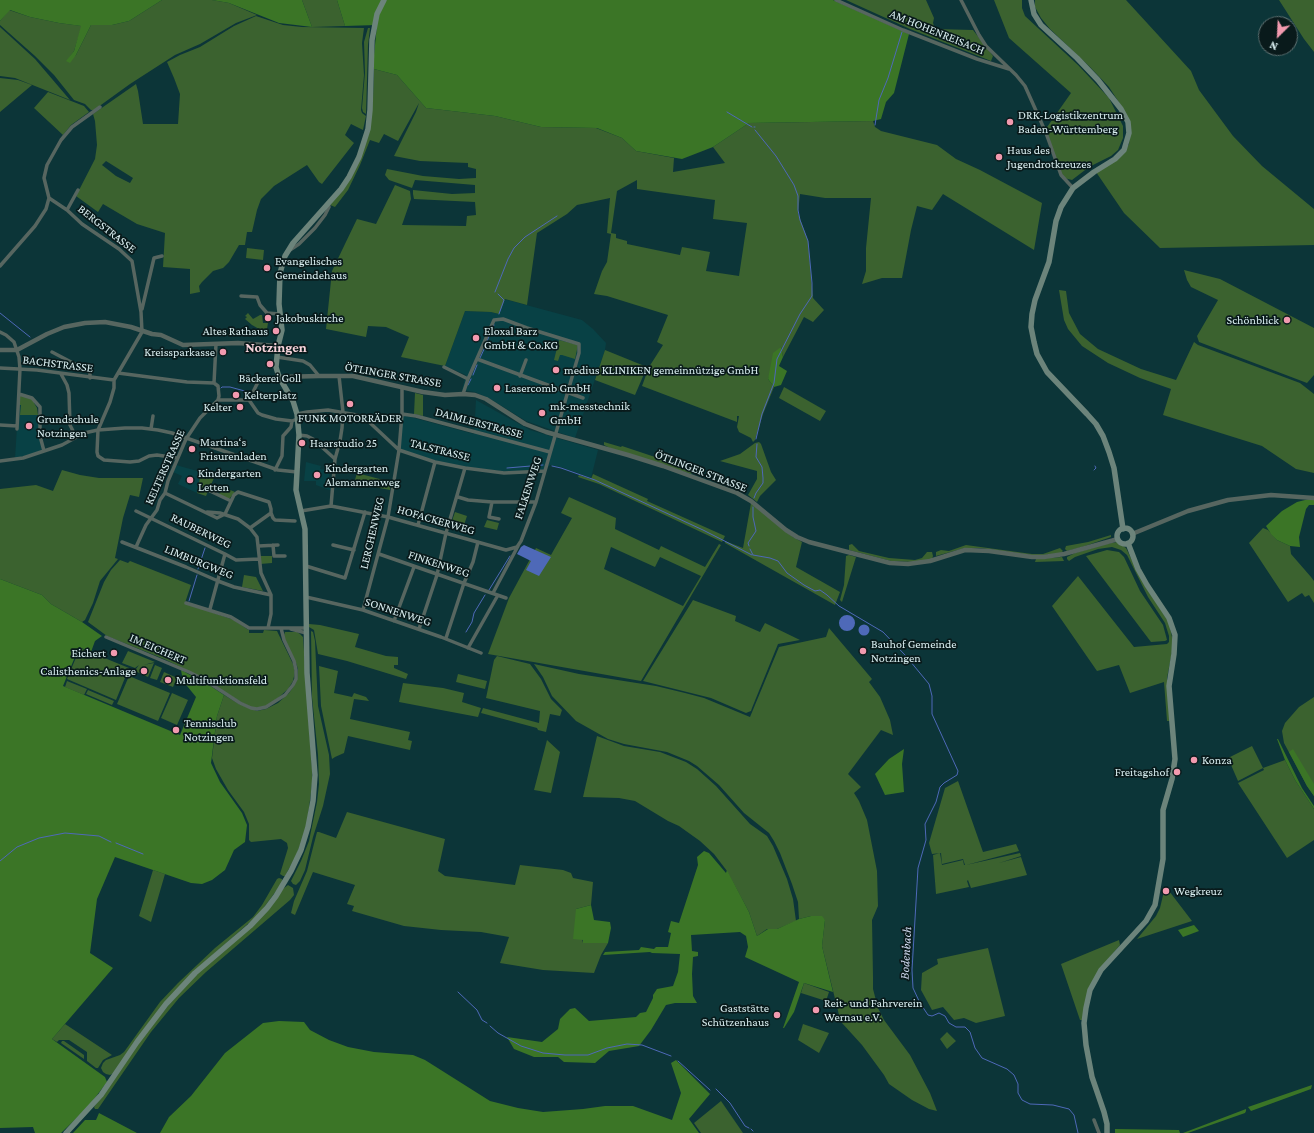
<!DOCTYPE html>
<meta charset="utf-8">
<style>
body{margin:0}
#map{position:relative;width:1314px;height:1133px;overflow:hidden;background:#0c3538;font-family:"Crimson Pro",serif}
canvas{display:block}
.north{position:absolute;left:1258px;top:16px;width:40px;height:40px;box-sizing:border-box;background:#091a1b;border:1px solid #5c6f70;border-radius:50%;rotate:204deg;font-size:11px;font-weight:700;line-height:16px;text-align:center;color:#d9eef0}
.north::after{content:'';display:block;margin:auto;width:14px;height:18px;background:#f29aaf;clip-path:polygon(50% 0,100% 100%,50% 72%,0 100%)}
</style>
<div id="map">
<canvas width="1314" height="1133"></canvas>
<div class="north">N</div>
</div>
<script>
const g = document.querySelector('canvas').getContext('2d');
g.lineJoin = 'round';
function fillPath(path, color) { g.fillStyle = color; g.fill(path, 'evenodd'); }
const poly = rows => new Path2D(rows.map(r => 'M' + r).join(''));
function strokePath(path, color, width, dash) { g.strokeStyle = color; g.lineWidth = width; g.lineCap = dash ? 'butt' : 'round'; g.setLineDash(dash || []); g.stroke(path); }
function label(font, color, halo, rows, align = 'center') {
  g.font = font + ' "Crimson Pro",serif'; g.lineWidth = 3.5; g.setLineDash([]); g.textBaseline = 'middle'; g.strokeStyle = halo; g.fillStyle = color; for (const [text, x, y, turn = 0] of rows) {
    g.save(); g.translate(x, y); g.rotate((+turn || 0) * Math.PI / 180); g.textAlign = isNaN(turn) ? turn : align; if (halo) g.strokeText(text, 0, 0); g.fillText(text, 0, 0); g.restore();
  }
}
fillPath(poly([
 [504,299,582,320,593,329,606,343,605,350,575,438,526,421,492,400,475,392,462,390,466,375,445,366,465,311,491,312,498,314],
 [19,394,36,401,34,403,37,408,38,421,41,422,40,436,44,451,15,459],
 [476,400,530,430,598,450,591,478,561,467,550,465,545,471,515,473,466,467,435,461,399,450,403,415,474,434],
 [306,462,321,466,320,469,330,471,329,477,333,478,332,491,316,485,316,481,304,481],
 [176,465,201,472,197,493,178,484,182,476,173,472]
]), '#084145');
fillPath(poly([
 [162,0,212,0,229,3,257,15,236,23,200,44,175,55,130,84,94,110,91,110,85,104,74,100,54,75,35,56,0,25,0,21,9,10,30,17,59,23,82,26,74,51,67,61,76,55,91,25,112,25,129,21],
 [302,0,337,0,345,26,312,27],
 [846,0,926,0,934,18,933,23,935,29,973,30,993,56,991,61,910,29],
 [994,0,1022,0,1022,8,1025,16,1078,65,1109,98,1123,126,1123,138,1118,150,1111,156,1089,167,1072,180,1064,178,1060,171,1045,130,1071,93,1009,38],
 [1035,0,1126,0,1191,71,1199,90,1233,136,1262,166,1314,209,1314,245,1160,248,1124,213,1096,172,1124,153,1129,144,1130,133,1122,107,1109,87,1090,67,1050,29,1041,18,1035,7],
 [1279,0,1314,0,1314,52,1304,39],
 [256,16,283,25,302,27,364,28,362,43,364,75,361,110,362,113,366,116,363,130,351,124,345,135,354,143,322,184,319,182,307,165,274,186,261,199,257,210,252,232,247,232,245,245,239,245,229,262,223,268,213,271,202,282,199,286,200,292,190,294,190,269,163,267,165,233,137,224,103,204,98,212,76,196,95,159,97,145,95,121,93,114,136,84,138,91,143,124,178,124,180,94,174,78,167,62,180,55,200,47,234,26],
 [106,161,133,178,130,183,116,176,102,165],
 [0,27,35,59,70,100,15,78,0,76],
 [368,28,370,28,368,45,366,114,363,112,362,108,365,73,364,42],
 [374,69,397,75,426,108,495,116,541,127,596,128,622,138,636,151,674,158,673,172,725,163,713,147,749,123,873,121,875,127,881,131,937,145,956,159,980,170,1042,203,1034,250,943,194,932,210,917,206,911,230,902,278,882,278,862,284,866,271,866,248,871,198,825,198,800,194,798,213,808,241,813,298,824,310,813,322,804,317,783,357,781,347,768,379,774,387,763,414,755,440,753,442,751,438,739,432,737,427,739,416,737,416,737,422,642,386,649,367,663,345,657,342,668,315,607,296,594,294,602,271,607,262,611,234,607,233,610,198,577,205,567,214,537,233,527,305,505,299,499,314,491,312,465,311,445,366,401,357,409,337,386,327,368,326,366,337,326,329,332,271,357,219,376,224,395,185,410,191,411,199,402,225,466,226,467,216,476,215,475,202,414,199,413,194,413,190,452,194,475,193,475,185,415,180,412,188,389,180,385,175,387,169,423,176,459,179,476,178,476,169,468,167,468,163,420,161,394,156,416,112,419,103,398,141,384,134,379,143,370,140,360,165,348,190,335,207,330,205,358,164,373,99],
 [637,180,637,189,715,200,713,219,747,223,739,276,706,271,710,252,682,247,680,255,627,244,627,241,616,238,616,234,611,233,617,191],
 [0,78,18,80,32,85,0,112],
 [48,92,84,106,89,112,71,125,63,135,34,108],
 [247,248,264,250,263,260,246,258],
 [1184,270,1220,279,1314,328,1314,375,1307,383,1199,342,1197,336,1218,300,1191,287,1187,280],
 [1059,290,1066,291,1069,313,1080,334,1098,349,1141,369,1176,380,1194,342,1198,345,1300,383,1314,394,1314,473,1296,469,1262,446,1163,415,1171,389,1140,378,1108,363,1082,346,1068,329,1064,320],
 [248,313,253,319,260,315,262,315,263,323,268,323,267,329,259,329,252,325,245,319,247,317,245,316],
 [559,340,578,345,575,359,562,355,560,355,558,361,554,360],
 [605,350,647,367,635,395,595,380],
 [784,387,826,411,820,421,779,398],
 [415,393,423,395,423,416,414,414],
 [19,394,36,401,34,403,37,408,38,415,20,415,21,405,18,405],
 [604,442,621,447,622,446,694,470,691,474,612,449,604,445],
 [759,442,761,444,771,472,776,480,760,496,757,502,748,495,757,479,757,471,720,461,740,454,755,443],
 [62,470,80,475,99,478,143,478,139,497,130,495,123,518,115,558,118,559,100,581,93,603,85,620,82,622,51,604,42,595,0,579,0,489,36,485,53,491],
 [201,472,210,474,210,476,214,478,206,496,197,493],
 [357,473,391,482,390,490,354,483],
 [593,474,648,499,647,501,725,536,722,542,599,484,578,477,579,475,591,479],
 [223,487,235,492,230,498,229,499,219,494],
 [569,497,616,518,615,529,659,550,661,546,705,567,719,544,721,545,641,681,488,654,509,598,536,548,551,555,572,518,561,513],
 [611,547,655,567,660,557,701,576,683,606,604,569],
 [751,503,793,537,802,542,796,567,840,592,835,605,725,543,725,541,743,548],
 [455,512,467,516,464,525,452,521],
 [487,520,499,523,497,530,484,527],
 [1263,528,1268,530,1277,540,1290,546,1291,554,1311,577,1314,581,1314,603,1309,595,1305,597,1302,593,1288,602,1249,543],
 [1111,535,1111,537,1082,547,1067,551,1065,549,1066,546,1088,542],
 [1117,542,1126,548,1145,586,1169,622,1172,637,1172,652,1167,678,1170,721,1167,721,1164,682,1130,693,1119,665,1097,671,1052,606,1078,576,1134,647,1167,644,1169,642,1169,636,1165,623,1148,597,1127,555,1121,550,1112,547,1098,549,1075,557,1069,561,1067,559,1067,557,1075,553,1106,544],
 [852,544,859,551,889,558,915,560,922,558,927,552,932,552,933,556,932,559,914,562,891,561,849,550,849,545],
 [966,545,1032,554,1043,554,1060,548,1063,551,1061,553,1037,556,980,548,965,548,936,556,936,552,941,550,949,551],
 [1107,550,1119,552,1124,557,1140,591,1163,625,1166,636,1167,640,1165,641,1151,642,1086,556],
 [849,555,856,557,842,602,840,600,844,585,846,556],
 [260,556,272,556,272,563,260,564],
 [1062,557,1064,561,1035,562,1036,559],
 [120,560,128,563,130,561,191,585,185,603,234,620,247,629,249,630,249,633,263,633,264,630,277,631,293,664,295,672,293,681,288,689,278,698,266,706,258,708,251,707,241,702,203,678,164,659,107,636,88,622,104,582,111,570],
 [244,575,256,577,263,591,242,587],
 [693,600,736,616,735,621,760,632,765,623,800,640,778,644,752,708,751,711,746,713,711,698,643,681],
 [309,624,320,625,359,634,355,647,386,656,398,657,398,665,394,665,394,668,408,674,406,679,347,661,318,654,314,630,309,627],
 [829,628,872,679,869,682,880,697,890,720,893,735,881,730,848,774,861,787,854,793,859,801,867,820,877,871,878,906,872,920,873,977,873,989,878,1008,884,1020,910,1055,930,1093,937,1111,929,1109,912,1100,889,1084,884,1075,862,1045,842,1023,839,1015,822,946,825,920,811,916,799,919,798,902,792,884,780,853,774,841,769,833,744,813,719,785,697,766,689,761,667,752,624,744,608,739,576,721,552,696,543,677,534,664,579,674,656,686,685,693,704,698,750,717,779,647,826,637],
 [311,631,313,632,315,641,318,706,329,755,330,774,323,806,313,837,305,870,300,881,296,885,293,884,291,881,301,861,309,841,317,802,319,784,318,755,312,697],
 [285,632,297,632,300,634,303,637,312,768,312,784,307,824,302,840,296,856,285,876,283,876,280,874,288,848,287,843,281,839,251,842,249,840,249,824,244,812,228,790,216,769,212,758,217,716,224,695,239,704,257,711,266,709,278,703,289,693,294,686,297,679,298,669,296,663,285,640,284,635],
 [80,648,129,668,116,700,67,679],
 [128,651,155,662,143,665,154,663,148,677,137,672,136,669,139,665,135,668,122,663],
 [497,656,530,664,541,679,551,699,562,710,560,716,550,714,546,732,538,730,537,728,481,713,483,708,539,723,540,711,486,698,494,660],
 [155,665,162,668,157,680,150,678],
 [319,666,338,671,334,693,352,697,354,693,366,697,369,701,354,699,350,719,410,732,408,740,412,741,410,750,348,736,344,753,335,757,332,759,321,706],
 [164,672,177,678,173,687,160,682],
 [458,674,487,681,485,689,456,682],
 [129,676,170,693,158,721,117,704],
 [67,681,87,689,84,695,65,687],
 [403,683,443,688,464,693,462,702,481,708,478,717,399,702],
 [88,690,114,701,112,705,86,694],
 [172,693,188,700,177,725,161,718],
 [1314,697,1314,796,1307,786,1284,743,1282,731,1285,723,1299,707],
 [597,736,624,746,660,752,686,762,697,769,716,786,750,824,767,836,773,846,787,879,793,899,796,921,777,929,767,929,757,936,749,912,727,871,714,854,700,841,679,826,668,821,635,801,619,798,583,797],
 [547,740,560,752,551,793,534,790],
 [1252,746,1263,768,1285,760,1295,780,1314,809,1314,840,1287,858,1238,783,1264,770,1263,768,1238,781,1228,758],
 [958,781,983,852,1016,844,1019,851,966,865,1020,853,1021,856,999,863,1021,857,1027,875,971,888,968,880,967,881,969,887,936,894,933,855,940,853,942,865,963,860,964,865,965,865,963,859,942,864,941,853,932,854,929,843,945,788],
 [347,812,445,839,438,871,445,876,515,885,520,865,563,870,571,873,573,878,593,882,591,905,576,909,583,943,608,943,601,955,594,973,543,970,500,963,509,937,481,932,441,930,404,926,352,911,354,906,347,904,355,885,313,872,295,915,291,913,294,901,307,871,317,832,319,832,336,838],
 [153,870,165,874,151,922,139,916],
 [279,878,282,879,282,883,259,914,189,976,114,1073,110,1075,106,1074,103,1072,101,1068,103,1063,106,1060,120,1055,124,1052,160,1002,178,983,215,948,253,917,262,905,277,879],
 [288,885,293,888,294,895,290,900,206,972,179,998,151,1032,98,1109,95,1109,94,1107,145,1033,191,979,240,936,284,888],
 [1165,887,1166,887,1192,921,1137,939,1156,916,1160,908],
 [1119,940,1120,945,1099,970,1082,1020,1080,1020,1061,964],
 [988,948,1005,1016,976,1023,964,1018,954,1020,943,1007,932,1010,921,990,922,973,938,964,937,959],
 [804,983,829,992,826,1001,801,993],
 [65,1024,112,1055,103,1060,98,1068,96,1068,87,1061,87,1052,69,1040,59,1040,57,1042,52,1039],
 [803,1024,829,1033,819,1053,798,1040],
 [947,1032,956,1041,947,1049,940,1039],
 [62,1041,64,1041,84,1055,84,1059,61,1043],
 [721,1101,743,1133,701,1133,694,1123]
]), '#3b622f');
fillPath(poly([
 [0,0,162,0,129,21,112,25,91,25,76,55,70,63,66,61,74,51,81,26,59,23,30,17,10,10,0,21],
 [212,0,302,0,312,27,279,23,229,3],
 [337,0,833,0,909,34,894,93,886,102,881,119,873,121,749,123,713,147,682,159,636,151,622,138,597,128,541,127,495,116,426,108,397,75,374,69,373,65,377,25,345,26],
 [781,347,783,357,779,366,787,371,781,385,774,387,768,379,773,353],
 [1309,499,1314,500,1314,505,1309,505,1306,509,1299,537,1300,547,1290,546,1277,540,1271,534,1266,526,1282,511,1297,502],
 [0,579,42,595,51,604,82,622,102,636,95,641,91,652,79,647,63,686,180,735,196,697,183,681,181,670,209,685,224,695,217,716,211,763,220,782,242,813,247,825,245,842,234,850,225,870,212,880,202,884,191,883,115,857,97,899,90,953,113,968,52,1039,105,1077,107,1082,88,1107,61,1133,35,1133,33,1127,0,1128],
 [1277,739,1278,739,1302,788,1314,806,1314,809,1295,780,1285,760],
 [904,749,902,764,904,792,885,795,875,774,889,759],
 [1293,749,1314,784,1314,796,1307,786,1289,752],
 [704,851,709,853,726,873,727,870,749,912,757,936,768,929,777,929,799,919,811,916,822,916,825,920,822,946,833,992,804,983,794,1012,784,1028,783,1028,799,982,745,957,748,947,746,936,740,932,691,935,692,951,698,952,698,956,693,957,692,974,693,996,697,1003,675,1003,666,1005,651,1030,639,1046,609,1051,595,1063,564,1062,558,1057,534,1057,514,1049,507,1037,542,1042,558,1029,560,1019,570,1009,575,1008,589,1021,636,1017,640,1013,646,1012,653,998,653,995,657,989,673,986,678,972,680,954,652,953,650,952,603,955,605,952,639,950,641,947,654,949,656,947,668,947,671,933,668,932,671,921,679,923,698,865,697,857],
 [591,905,594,920,610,922,611,928,608,943,583,943,583,940,573,939,576,909],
 [1194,925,1199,931,1183,937,1178,930],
 [279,1021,304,1022,310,1030,329,1040,348,1047,374,1052,413,1055,425,1060,490,1101,518,1108,543,1112,583,1109,605,1106,633,1106,672,1120,681,1093,671,1063,676,1060,710,1094,689,1119,699,1133,160,1133,169,1117,191,1096,225,1053,263,1023],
 [1312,1085,1311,1089,1251,1111,1248,1107],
 [1246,1109,1246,1111,1245,1113,1188,1133,1183,1133],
 [99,1113,137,1133,73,1133,85,1120,96,1120],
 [1115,1129,1179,1130,1180,1133,1115,1133]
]), '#3b7526');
fillPath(poly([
 [524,545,551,557,539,576,526,570,531,561,517,554,521,547],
 '839 623a8 8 0 1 1 16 0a8 8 0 1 1-16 0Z',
 '858.5 630a5.5 5.5 0 1 1 11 0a5.5 5.5 0 1 1-11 0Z'
]), '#4e69b8');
strokePath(poly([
 [727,112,752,127],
 [875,125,879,100,888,78,902,32],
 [754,127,755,127],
 [755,130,776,156,794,185,798,196,798,210,800,220,808,241,812,283,812,296,800,314,777,359,774,383,762,414,756,439],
 [495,292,508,259,514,248,525,237,557,216],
 [498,294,504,300,499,314],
 [0,313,30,337],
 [487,341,494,325],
 [480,358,486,345],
 [473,375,477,365],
 [468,385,471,379],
 [221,388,222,387,230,387,241,390,245,391,247,395],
 [552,466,561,468,595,480,703,530,752,555],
 [507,468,543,465],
 [1094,470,1096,468,1095,466],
 [754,498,756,493,763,483,763,478,762,467,756,457,757,444],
 [749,546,748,543,756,531,753,517,753,507],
 [750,549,753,555,770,558,778,561,787,573,804,585,815,591,820,590,827,595,839,606,883,632,905,655,929,684,932,696,932,714,958,771,957,775,944,783,940,787,936,802,925,824,926,840,918,868,912,970,913,988,920,1003,928,1015,932,1016,939,1013,945,1016,949,1023,956,1027,965,1027,970,1032,975,1048,982,1058,1007,1069,1014,1075,1018,1084,1018,1093,1022,1100,1030,1104,1053,1105,1069,1109,1074,1115,1078,1133],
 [198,569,205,548],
 [489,590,510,556],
 [189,601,197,575],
 [466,632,472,622,474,613,485,595],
 [116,843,143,854],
 [0,861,17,847,39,838,65,833,99,836,111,842],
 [458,992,477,1010,482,1020,487,1023],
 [490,1026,498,1033,521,1046,543,1053,565,1055,588,1055,607,1048,627,1044,642,1045,671,1056],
 [678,1061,710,1090],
 [716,1089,730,1103,745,1126,749,1128],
 [751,1129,753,1131]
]), '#4e69b8', 1);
strokePath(poly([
 [836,0,903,30,977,59,1009,69],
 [961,0,979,35,986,46,1016,75,1025,86,1046,133,1061,175,1073,188],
 [100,107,72,127,61,140,47,165,44,178,49,198,67,210,82,224,119,249,132,261,141,312,142,332,114,380,114,388,110,402,98,430,97,452,98,456,104,460,130,462,139,461,149,456,157,455,177,458],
 [67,210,78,190],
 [290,250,299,244,315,228,325,215,329,207,328,203],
 [0,266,35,226,46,209,49,198],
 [241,296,257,297,260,305,267,313,280,314],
 [142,309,154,258,162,256],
 [0,332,6,335,14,342,19,357,20,369,17,429],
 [52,352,90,372,90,378],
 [277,357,303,361,310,365,319,376],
 [477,359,583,398],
 [444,367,468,379],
 [0,368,37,370,114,380],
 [118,373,187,382,214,383],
 [61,374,67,385,69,393,70,425,76,437],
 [520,376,526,360],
 [214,383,216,344],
 [214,383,218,386,219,396,218,400],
 [19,394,32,398,40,407,40,436,44,451],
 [249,400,258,382,262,379,273,380,279,377],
 [297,414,307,412,328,410,357,415,367,420,399,450,435,462,465,468,504,473,545,471],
 [402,414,416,416,550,452],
 [0,425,17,426],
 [151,429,153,416],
 [299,435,307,436,313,439,335,459],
 [0,461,23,458,62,445,84,433,98,430,125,428,142,428,158,430,172,433,278,470,297,472],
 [275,470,282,456,283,436,291,427,292,421],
 [210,491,231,501],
 [165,493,217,518,223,515],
 [458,497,468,500,492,502,536,502],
 [492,502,489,517,499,519],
 [331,506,335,459,340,441,342,428,343,412,339,376],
 [136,511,225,554,236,560,259,559],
 [301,511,331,506,388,517,506,550,517,547,521,541,536,502,579,353,579,344,527,328,503,319,494,320,468,379,463,394],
 [207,512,220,513,238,519,250,528,257,537,261,573,271,595,271,614,268,628],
 [271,513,273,518,275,520,295,521],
 [225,514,234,495,238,492,269,502,271,509,271,513,250,528],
 [418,525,435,462],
 [122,542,186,567,218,581,234,587,271,595],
 [273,545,274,556,285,556],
 [333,545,354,550],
 [259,546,278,545],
 [136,547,146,525,157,510,160,500,165,493,168,481,186,439,200,418,218,400,249,400,258,413,262,415,276,419,292,421,297,419],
 [379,554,506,598],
 [306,566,345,578,365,512],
 [493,593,518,546],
 [306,597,363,610,441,637,481,653],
 [186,603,231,617,249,628,306,628],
 [210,609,225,554],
 [363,610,388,517,399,450,402,414,402,388],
 [394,621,414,567],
 [291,629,306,633],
 [419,629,437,575,446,533,465,468],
 [106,637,189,672,203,679,240,703,251,708,257,709,266,707,285,695,293,685,296,679,296,670,294,661,284,640,281,628],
 [446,638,464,583,473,562,478,542],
 [468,648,498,595],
 [1094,1120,1099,1133]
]), '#576660', 3.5);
strokePath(poly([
 [0,350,17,350,47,334,64,327,85,323,105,322,131,327,152,334,161,335,183,345,238,343,278,346],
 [279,377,319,376,353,376,423,392,445,395,463,394,475,395,486,399,525,424,546,432,628,455,663,466,737,493,751,501,786,530,797,537,809,542,890,563,908,564,930,561,965,550,989,551,1032,557,1044,557,1064,554,1118,539],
 [1132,534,1188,511,1228,500,1271,495,1314,498]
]), '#576660', 4.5);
strokePath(poly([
 [1031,0,1034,14,1041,25,1077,58,1098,80,1121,109,1128,122,1129,133,1124,150,1115,159,1094,172,1073,188,1061,207,1056,221,1049,262,1035,300,1032,314,1031,327,1034,342,1037,354,1047,372,1087,414,1096,424,1103,436,1109,452,1114,468,1123,529],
 '1117 536a8 8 0 1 1 16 0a8 8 0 1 1-16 0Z',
 [66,1133,101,1095,137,1042,166,1004,195,973,250,926,267,908,276,896,291,871,301,850,308,827,313,801,315,775,307,673,305,529,296,490,299,435,297,414,293,401,279,377,276,367,278,346,282,330,279,304,280,273,285,256,293,243,341,189,349,177,359,157,368,129,370,110,372,40,377,14,384,0],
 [1107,1133,1107,1124,1104,1112,1092,1077,1086,1045,1084,1023,1086,1008,1090,990,1101,970,1146,921,1155,905,1163,859,1163,810,1172,779,1175,759,1169,686,1174,654,1175,635,1169,618,1147,585,1138,569,1128,543]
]), '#6c847b', 5.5);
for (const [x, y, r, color] of [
 [1010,122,4,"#f29aaf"],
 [999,157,4,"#f29aaf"],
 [267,268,4,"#f29aaf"],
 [268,318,4,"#f29aaf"],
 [1287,320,4,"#f29aaf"],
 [276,331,4,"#f29aaf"],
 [476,338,4,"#f29aaf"],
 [223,352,4,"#f29aaf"],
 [270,364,4,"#f29aaf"],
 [556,370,4,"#f29aaf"],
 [497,388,4,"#f29aaf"],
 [236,395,4,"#f29aaf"],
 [350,404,4,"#f29aaf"],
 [240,407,4,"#f29aaf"],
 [542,413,4,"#f29aaf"],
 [29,426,4,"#f29aaf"],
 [302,443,4,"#f29aaf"],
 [192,449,4,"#f29aaf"],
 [317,475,4,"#f29aaf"],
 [190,480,4,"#f29aaf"],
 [863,651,4,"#f29aaf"],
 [114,653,4,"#f29aaf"],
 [144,671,4,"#f29aaf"],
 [168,680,4,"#f29aaf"],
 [176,730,4,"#f29aaf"],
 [1194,760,4,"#f29aaf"],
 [1177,772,4,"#f29aaf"],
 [1166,891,4,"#f29aaf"],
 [816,1010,4,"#f29aaf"],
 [777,1015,4,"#f29aaf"]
]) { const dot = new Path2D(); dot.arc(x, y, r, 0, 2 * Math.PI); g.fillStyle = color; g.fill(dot); strokePath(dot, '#091a1b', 1.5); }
label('12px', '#d9eef0', '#091a1b', [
 ["AM HOHENREISACH",937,32,22],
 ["BERGSTRASSE",107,229,38],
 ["BACHSTRASSE",58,364,7],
 ["ÖTLINGER STRASSE",393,375,10],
 ["DAIMLERSTRASSE",479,423,15],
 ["TALSTRASSE",440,450,14],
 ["KELTERSTRASSE",165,467,-66],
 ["ÖTLINGER STRASSE",701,471,21],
 ["FALKENWEG",528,488,-72],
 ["HOFACKERWEG",436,520,16],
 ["RAUBERWEG",201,531,26],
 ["LERCHENWEG",372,533,-77],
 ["LIMBURGWEG",199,562,22],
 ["FINKENWEG",439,564,18],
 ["SONNENWEG",398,612,18],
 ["IM EICHERT",158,649,23]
]);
label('12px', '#d9eef0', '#091a1b', [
 ["DRK-Logistikzentrum",1018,115],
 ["Baden-Württemberg",1018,129],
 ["Haus des",1007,150],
 ["Jugendrotkreuzes",1007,164],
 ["Evangelisches",275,261],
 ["Gemeindehaus",275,275],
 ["Jakobuskirche",276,318],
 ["Schönblick",1279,320,"right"],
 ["Altes Rathaus",268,331,"right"],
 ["Eloxal Barz",484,331],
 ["GmbH & Co.KG",484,345],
 ["Kreissparkasse",215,352,"right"],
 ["medius KLINIKEN gemeinnützige GmbH",564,370],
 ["Bäckerei Goll",270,378,"center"],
 ["Lasercomb GmbH",505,388],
 ["Kelterplatz",244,395],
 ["mk-messtechnik",550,406],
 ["GmbH",550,420],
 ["Kelter",232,407,"right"],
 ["FUNK MOTORRÄDER",350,418,"center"],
 ["Grundschule",37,419],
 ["Notzingen",37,433],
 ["Martina‘s",200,442],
 ["Frisurenladen",200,456],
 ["Haarstudio 25",310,443],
 ["Kindergarten",325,468],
 ["Alemannenweg",325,482],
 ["Kindergarten",198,473],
 ["Letten",198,487],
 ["Bauhof Gemeinde",871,644],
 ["Notzingen",871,658],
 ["Eichert",106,653,"right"],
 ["Calisthenics-Anlage",136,671,"right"],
 ["Multifunktionsfeld",176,680],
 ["Tennisclub",184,723],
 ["Notzingen",184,737],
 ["Konza",1202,760],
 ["Freitagshof",1169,772,"right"],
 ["Wegkreuz",1174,891],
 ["Reit- und Fahrverein",824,1003],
 ["Wernau e.V.",824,1017],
 ["Gaststätte",769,1008,"right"],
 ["Schützenhaus",769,1022,"right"]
], 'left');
label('italic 13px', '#cdd6ec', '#091a1b', [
 ["Bodenbach",906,953,-87]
]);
label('bold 14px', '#f7d4db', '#091a1b', [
 ["Notzingen",276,348]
]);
</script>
